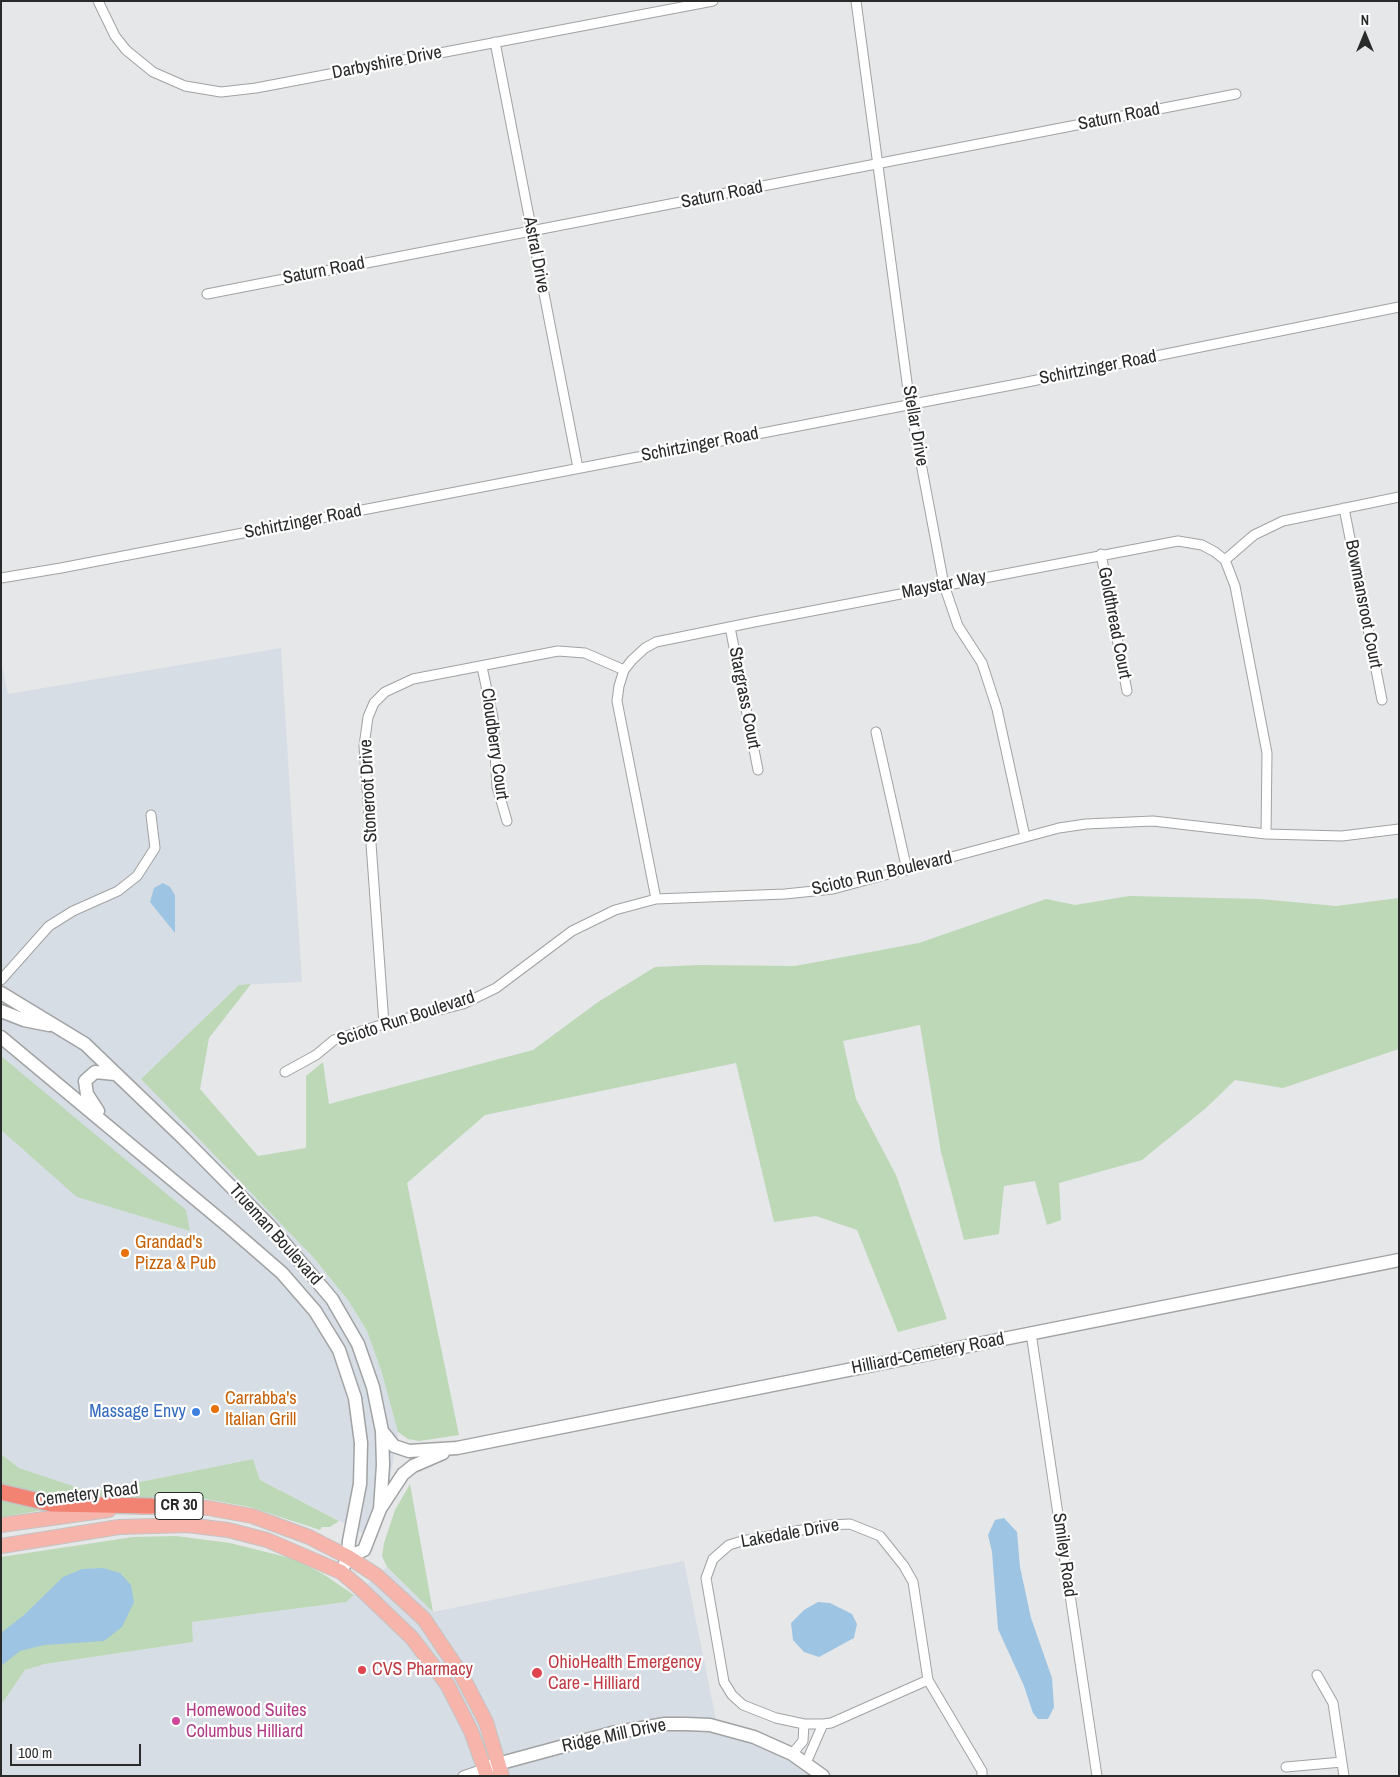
<!DOCTYPE html>
<style>
body{margin:0}
#map{position:relative;width:1400px;height:1777px;overflow:hidden;background:#e6e7e9;font-family:"Archivo Narrow",sans-serif}
canvas{display:block}
.frame{position:absolute;inset:0;border:2px solid #292a2a;pointer-events:none}
.north{position:absolute;left:1340px;top:10px;width:50px;height:50px;-webkit-text-stroke:4px #fff;paint-order:stroke;rotate:0deg;font-size:14px;font-weight:700;line-height:20px;text-align:center;color:#292a2a}
.north::after{content:'';display:block;margin:auto;width:18px;height:22px;background:#292a2a;clip-path:polygon(50% 0,100% 100%,50% 72%,0 100%)}
.scale{position:absolute;left:10px;top:1744px;width:131px;height:22px;box-sizing:border-box;border:2px solid #292a2a;border-top:0;padding-left:6px;font-size:15px;line-height:18px;white-space:nowrap;color:#292a2a;-webkit-text-stroke:4px #fff;paint-order:stroke}
</style>
<div id="map">
<canvas width="1400" height="1777"></canvas>
<div class="frame"></div>
<div class="north">N</div>
<div class="scale">100 m</div>
</div>
<script>
const g = document.querySelector('canvas').getContext('2d');
g.lineJoin = 'round';
function fillPath(path, color) { g.fillStyle = color; g.fill(path, 'evenodd'); }
const poly = rows => new Path2D(rows.map(r => 'M' + r).join(''));
function strokePath(path, color, width, dash) { g.strokeStyle = color; g.lineWidth = width; g.lineCap = dash ? 'butt' : 'round'; g.setLineDash(dash || []); g.stroke(path); }
function label(font, color, halo, rows, align = 'center') {
  g.font = font + ' "Archivo Narrow",sans-serif'; g.lineWidth = 4.5; g.setLineDash([]); g.textBaseline = 'middle'; g.strokeStyle = halo; g.fillStyle = color; for (const [text, x, y, turn = 0] of rows) {
    g.save(); g.translate(x, y); g.rotate((+turn || 0) * Math.PI / 180); g.textAlign = isNaN(turn) ? turn : align; if (halo) g.strokeText(text, 0, 0); g.fillText(text, 0, 0); g.restore();
  }
}
fillPath(poly([
 [281,648,302,982,239,985,141,1079,313,1257,348,1300,367,1331,382,1373,398,1432,390,1479,365,1534,260,1480,253,1459,91,1492,19,1468,1,1454,1,662,8,694],
 [684,1561,717,1725,826,1776,1,1776,1,1705,25,1670,45,1664,193,1642,192,1622,346,1602,387,1567,433,1612]
]), '#d7dde5');
fillPath(poly([
 [1129,896,1260,899,1336,906,1399,898,1399,1049,1283,1088,1235,1080,1206,1108,1142,1160,1059,1183,1061,1220,1047,1225,1035,1181,1004,1186,999,1234,964,1240,941,1152,920,1025,843,1041,856,1099,896,1175,947,1319,898,1332,857,1230,816,1216,774,1222,736,1063,485,1115,407,1183,459,1435,419,1441,408,1439,398,1432,382,1373,367,1331,348,1300,313,1257,141,1079,239,985,251,984,209,1038,200,1089,258,1156,306,1148,306,1076,323,1062,329,1104,533,1050,598,1002,655,967,699,965,795,966,919,943,1046,899,1075,905],
 [1,1056,186,1210,190,1231,77,1197,1,1130],
 [1,1454,19,1468,91,1492,253,1459,260,1480,339,1521,330,1527,322,1527,320,1530,250,1507,200,1498,147,1497,68,1501,1,1486],
 [410,1484,433,1612,387,1567,382,1556,384,1543,395,1510],
 [1,1497,44,1508,44,1510,1,1517],
 [176,1536,230,1543,294,1559,323,1574,354,1595,346,1602,192,1622,193,1642,45,1664,25,1670,1,1705,1,1557,133,1537]
]), '#bcd8b7');
fillPath(poly([
 [163,883,170,887,175,895,175,933,150,902,154,888],
 [1004,1518,1017,1532,1020,1567,1031,1618,1052,1678,1054,1707,1048,1719,1038,1719,1033,1713,1024,1686,998,1629,992,1552,988,1535,995,1520],
 [103,1568,120,1573,131,1585,134,1602,122,1627,104,1641,44,1645,20,1651,1,1666,1,1633,24,1615,63,1577,82,1569],
 [818,1602,830,1603,852,1614,857,1624,854,1638,819,1657,804,1652,793,1640,791,1623,804,1610]
]), '#9dc4e2');
const minor = poly([
 [98,1,115,36,126,50,153,72,185,86,221,92,256,88,713,1],
 [856,1,910,405,944,585,958,626,982,663,997,709,1025,837],
 [495,42,578,468],
 [207,294,1236,94],
 [1344,508,1382,700],
 [1101,554,1127,691],
 [1225,560,1254,535,1283,521,1399,497],
 [1,578,61,568,1017,384,1399,307],
 [730,627,758,770],
 [482,667,493,718,497,787,507,821],
 [876,732,907,870],
 [656,899,617,701,619,686,624,670,632,660,645,648,656,642,754,622,1178,541,1202,545,1215,552,1225,560,1235,586,1267,753,1266,834],
 [1,980,49,926,73,911,118,891,137,876,155,848,151,815],
 [384,1024,364,746,368,717,374,703,385,692,413,679,558,651,585,653,624,670],
 [285,1072,316,1055,334,1040,384,1024,463,1004,496,988,572,931,615,910,656,899,785,894,833,889,1059,828,1086,824,1153,821,1266,834,1342,836,1399,829],
 [1031,1333,1097,1776],
 [1317,1675,1333,1703,1344,1776],
 [928,1680,831,1723,823,1724,804,1724,776,1718,743,1705,732,1695,724,1682,706,1578,713,1559,729,1545,742,1541,829,1525,850,1524,880,1536,904,1566,913,1582,928,1680,982,1771,982,1776],
 [792,1754,803,1741,804,1724],
 [806,1763,823,1724],
 [1286,1767,1342,1762],
 [463,1776,486,1768]
]);
const secondary = poly([
 [1,993,85,1044,184,1139,269,1225,332,1299,358,1344,373,1387,382,1431,383,1465,380,1509,364,1550,348,1557],
 [1,1011,24,1020,49,1025],
 [1,1037,229,1227,282,1273,315,1311,339,1350,355,1398,361,1443,360,1484,349,1541,348,1557,341,1572],
 [98,1111,87,1094,85,1081,95,1072,115,1074],
 [382,1431,394,1446,409,1451,457,1448,1399,1260],
 [380,1509,403,1474,413,1466,443,1453],
 [490,1766,612,1733,665,1724,686,1724,710,1725,754,1737,792,1754,823,1776]
]);
const primary = poly([
 [141,1507,177,1506,208,1508,252,1516,309,1537,348,1557,376,1575,424,1619,461,1674,486,1722,502,1776],
 [1,1525,109,1510],
 [1,1546,119,1527,187,1525,228,1530,267,1540,341,1572,361,1589,412,1638,447,1684,471,1731,487,1776]
]);
const motorway = poly([
 [1,1492,52,1504,151,1506]
]);
strokePath(minor, '#a0a2a3', 11);
strokePath(secondary, '#a0a2a3', 15);
strokePath(primary, '#c3c3c3', 16);
strokePath(motorway, '#c3c3c3', 18);
strokePath(minor, '#fff', 9);
strokePath(secondary, '#fff', 12);
strokePath(primary, '#f7b4aa', 14);
strokePath(motorway, '#f28272', 15);
for (const [x, y, r, color] of [
 [125,1253,5,"#e8710a"],
 [215,1409,5,"#e8710a"],
 [196,1412,5,"#3f7fe0"],
 [362,1670,5,"#e0444e"],
 [537,1673,6,"#e0444e"],
 [176,1721,5,"#d1479c"]
]) { const dot = new Path2D(); dot.arc(x, y, r, 0, 2 * Math.PI); g.fillStyle = color; g.fill(dot); strokePath(dot, '#fff', 2); }
for (const [x, y, w] of [
 [179,1506,48]
]) { const box = new Path2D(); box.roundRect(x - w / 2, y - 13.5, w, 27, 4); g.fillStyle = '#fff'; g.fill(box); strokePath(box, '#292a2a', 1); }
label('bold 16px', '#292a2a', null, [
 ["CR 30",179,1506]
]);
label('18px', '#292a2a', '#fff', [
 ["Darbyshire Drive",387,63,-11],
 ["Saturn Road",1119,117,-11],
 ["Saturn Road",722,195,-11],
 ["Astral Drive",536,255,79],
 ["Saturn Road",324,271,-11],
 ["Schirtzinger Road",1098,368,-11],
 ["Stellar Drive",915,426,80],
 ["Schirtzinger Road",700,445,-11],
 ["Schirtzinger Road",303,522,-11],
 ["Maystar Way",944,585,-11],
 ["Bowmansroot Court",1363,604,79],
 ["Goldthread Court",1114,623,79],
 ["Stargrass Court",744,698,79],
 ["Cloudberry Court",494,744,82],
 ["Stoneroot Drive",369,791,-93],
 ["Scioto Run Boulevard",882,874,-13],
 ["Scioto Run Boulevard",406,1019,-18],
 ["Trueman Boulevard",275,1235,48],
 ["Hilliard-Cemetery Road",928,1354,-11],
 ["Cemetery Road",87,1495,-7],
 ["Lakedale Drive",790,1534,-10],
 ["Smiley Road",1064,1555,82],
 ["Ridge Mill Drive",614,1736,-12]
]);
label('18px', '#c56008', '#fff', [
 ["Grandad's",135,1243],
 ["Pizza & Pub",135,1264],
 ["Carrabba's",225,1399],
 ["Italian Grill",225,1420]
], 'left');
label('18px', '#366cbe', '#fff', [
 ["Massage Envy",186,1412]
], 'right');
label('18px', '#be3a42', '#fff', [
 ["OhioHealth Emergency",548,1663],
 ["Care - Hilliard",548,1684],
 ["CVS Pharmacy",372,1670]
], 'left');
label('18px', '#b23c85', '#fff', [
 ["Homewood Suites",186,1711],
 ["Columbus Hilliard",186,1732]
], 'left');
</script>
